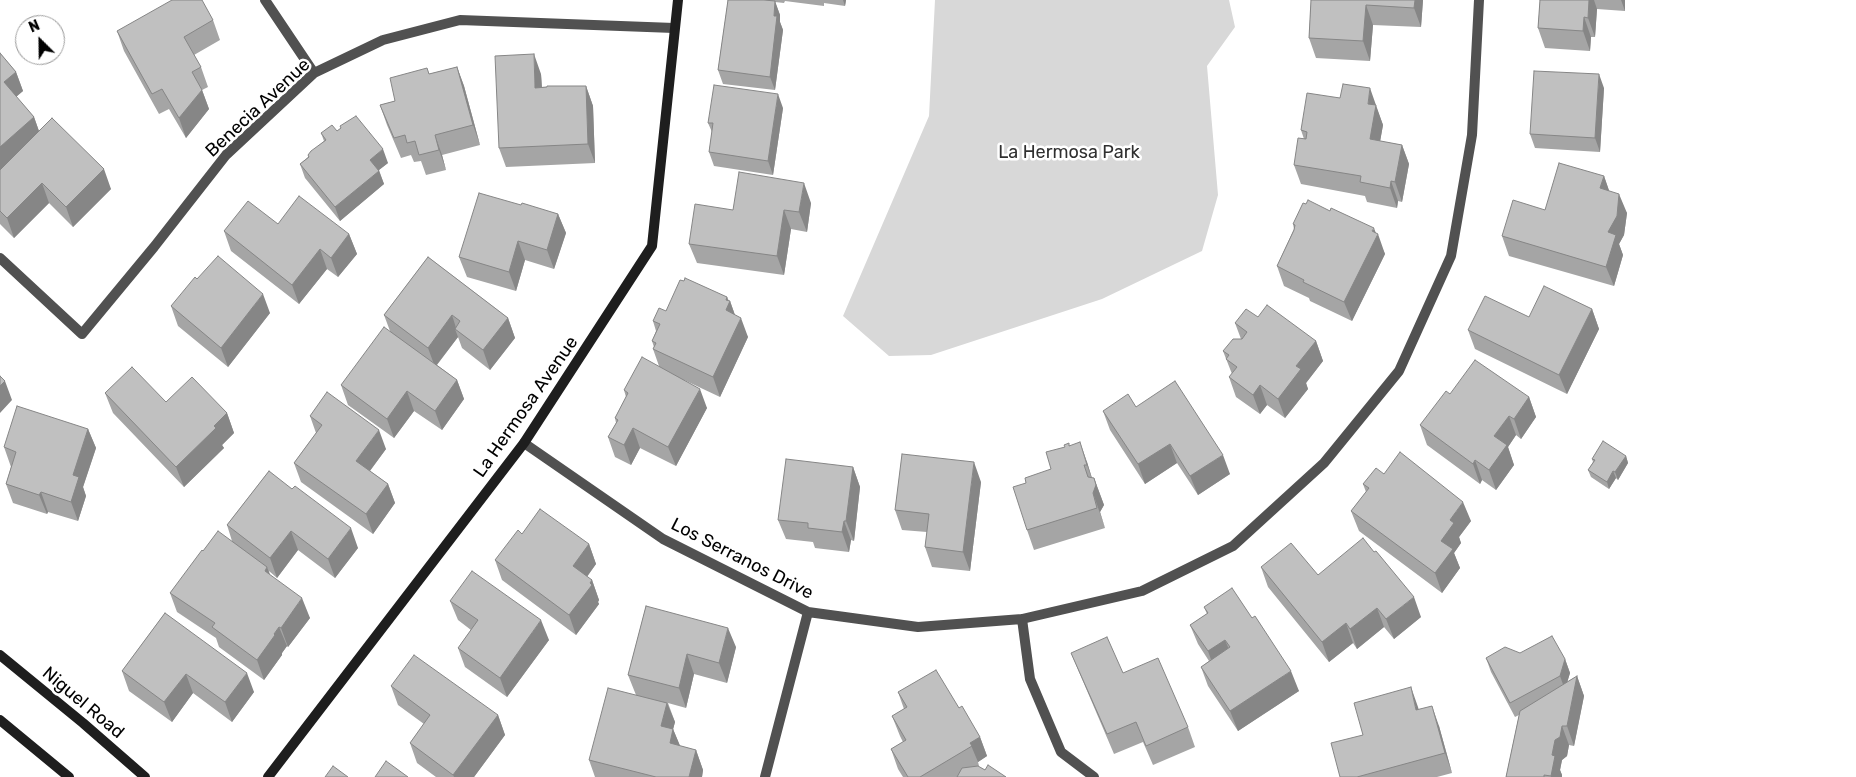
<!DOCTYPE html>
<style>
body{margin:0}
#map{position:relative;width:1856px;height:777px;overflow:hidden;background:#fff;font-family:Rubik,sans-serif}
canvas{display:block}
.north{position:absolute;left:15px;top:15px;width:50px;height:50px;box-sizing:border-box;background:#fff;border:1px solid #999;border-radius:50%;rotate:337deg;font-size:14px;font-weight:700;line-height:20px;text-align:center;color:#000}
.north::after{content:'';display:block;margin:auto;width:18px;height:22px;background:#000;clip-path:polygon(50% 0,100% 100%,50% 72%,0 100%)}
</style>
<div id="map">
<canvas width="1856" height="777"></canvas>
<div class="north">N</div>
</div>
<script>
const g = document.querySelector('canvas').getContext('2d');
g.lineJoin = 'round';
function fillPath(path, color) { g.fillStyle = color; g.fill(path, 'evenodd'); }
const poly = rows => new Path2D(rows.map(r => 'M' + r).join(''));
function strokePath(path, color, width, dash) { g.strokeStyle = color; g.lineWidth = width; g.lineCap = dash ? 'butt' : 'round'; g.setLineDash(dash || []); g.stroke(path); }
function label(font, color, halo, rows, align = 'center') {
  g.font = font + ' Rubik,sans-serif'; g.lineWidth = 5; g.setLineDash([]); g.textBaseline = 'middle'; g.strokeStyle = halo; g.fillStyle = color; for (const [text, x, y, turn = 0] of rows) {
    g.save(); g.translate(x, y); g.rotate((+turn || 0) * Math.PI / 180); g.textAlign = isNaN(turn) ? turn : align; if (halo) g.strokeText(text, 0, 0); g.fillText(text, 0, 0); g.restore();
  }
}
fillPath(poly([
 [935,0,1229,0,1235,27,1207,66,1218,195,1202,251,1102,299,931,355,889,356,843,316,929,116]
]), '#d8d8d8');
strokePath(poly([
 [265,0,314,73],
 [0,258,82,334,154,247,226,155,314,73,383,40,460,20,674,28],
 [524,443,663,539,808,612,918,627,1022,619,1142,591,1233,546,1324,463,1399,371,1451,256,1472,135,1479,0],
 [1022,619,1030,679,1061,752,1094,777],
 [765,777,808,612]
]), '#515151', 10);
strokePath(poly([
 [0,655,83,723,145,777],
 [0,720,69,777],
 [268,777,524,443,652,246,678,0]
]), '#1e1e1e', 10);
fillPath(poly([
 [728,0,846,0,845,6,824,3,824,6,785,1,784,3,775,2,780,15,780,22,783,30,775,90,723,84,718,70],
 [1311,0,1423,0,1421,27,1373,25,1370,61,1316,58,1309,38],
 [1540,0,1625,0,1625,11,1597,9,1595,37,1591,37,1590,51,1545,48,1538,28],
 [213,20,220,40,194,55,201,67,208,87,202,90,209,109,186,138,169,109,159,114,124,51,117,31],
 [0,53,16,72,23,91,16,97,34,117,39,131,111,189,73,227,49,203,14,238,0,224],
 [457,67,464,86,480,145,442,155,446,170,426,175,421,161,414,162,411,155,401,158,387,125,380,105,395,101,427,68,429,74],
 [541,74,542,87,586,86,593,106,595,163,506,167,499,148],
 [1604,88,1600,152,1535,148,1530,134],
 [783,108,773,175,714,166,709,152,712,132,708,123],
 [1377,108,1377,109,1383,125,1380,141,1402,145,1409,164,1402,202,1398,201,1397,208,1367,202,1365,196,1301,184,1294,165,1304,139,1301,130],
 [340,126,388,163,379,170,384,184,340,221,305,178,300,164,308,157,308,155,324,141,321,133,337,131,341,128],
 [1604,176,1609,191,1627,213,1624,235,1619,244,1623,255,1614,286,1509,256,1502,236,1545,210],
 [811,203,807,232,791,229,784,275,697,263,689,244,733,210],
 [521,205,558,214,566,233,554,269,525,260,516,291,467,277,459,257],
 [278,224,349,234,357,254,338,277,327,269,299,304,231,251,224,231],
 [1293,224,1375,233,1385,254,1352,321,1310,301,1309,298,1284,286,1277,266,1294,229],
 [428,257,508,318,515,338,490,370,462,348,458,337,437,365,457,380,464,399,442,430,414,411,394,438,348,405,341,385,390,331,384,315],
 [197,279,270,313,228,367,178,326,171,306],
 [684,281,727,297,729,301,730,301,735,315,748,337,720,397,684,380,707,408,676,466,640,448,631,465,615,457,608,437,616,423,615,418,626,397,624,390,659,366,653,349,654,347,652,341,656,331,653,321,666,311],
 [1592,309,1599,329,1567,394,1475,349,1468,330,1529,317],
 [1258,317,1316,341,1323,361,1306,383,1308,389,1285,418,1267,405,1260,414,1236,397,1229,377,1232,374,1223,351,1241,339,1235,323],
 [105,393,166,402,227,413,234,433,222,445,224,448,184,487,113,413],
 [1450,394,1529,397,1536,417,1521,439,1516,435,1508,447,1514,465,1496,490,1482,480,1480,484,1427,445,1420,425],
 [1136,407,1230,474,1198,495,1177,463,1145,484,1110,430,1103,411],
 [310,416,386,449,370,471,388,484,395,503,373,534,301,482,294,463,316,433],
 [88,429,96,448,83,487,86,496,78,521,48,512,47,514,13,503,6,484,11,467,4,447],
 [1069,445,1087,462,1092,478,1094,478,1104,505,1100,512,1105,528,1034,550,1027,530,1026,483,1051,469],
 [1626,456,1628,463,1618,480,1616,478,1609,489,1591,477,1588,470,1593,462,1592,459],
 [853,467,860,487,854,541,851,540,849,552,815,548,813,542,786,539,778,520],
 [269,471,358,548,335,578,298,550,277,578,269,571,270,575,310,618,288,647,287,646,282,653,282,655,264,680,219,647,216,638,177,612,170,593,203,551,232,541,227,525],
 [1384,474,1471,521,1459,537,1461,543,1454,553,1460,568,1442,593,1359,531,1351,511,1366,492,1363,484],
 [981,482,970,571,932,567,925,547,927,532,902,530,895,510],
 [522,534,589,544,596,564,587,577,592,580,599,600,598,602,599,604,576,635,502,580,495,560],
 [1261,567,1318,575,1421,617,1394,639,1384,627,1357,649,1353,643,1329,662,1268,587],
 [450,601,549,640,507,697,465,667,458,648,471,630,458,620],
 [646,606,736,647,727,683,694,674,686,708,668,703,675,722,673,729,680,746,696,750,703,770,702,777,595,777,589,760,636,695,628,675],
 [1204,607,1299,691,1238,731,1208,686,1201,667,1209,661,1198,644,1190,625,1207,614],
 [165,613,254,692,232,722,193,693,172,722,129,691,122,671],
 [1071,653,1123,673,1188,727,1195,747,1153,765,1143,742,1114,754,1079,672],
 [1520,653,1565,659,1570,673,1567,682,1577,676,1584,696,1574,746,1569,745,1567,756,1562,760,1560,770,1562,775,1562,777,1506,777,1519,715,1515,717,1491,672,1486,658],
 [391,686,498,715,505,735,474,777,436,777,417,763,410,743,424,724,398,705],
 [898,692,959,708,980,737,987,756,978,762,979,766,978,766,985,770,1006,777,903,777,898,769,891,749,903,742,900,736,892,716,904,709],
 [1418,709,1439,726,1452,773,1437,777,1340,777,1363,735]
]), '#a5a5a5');
fillPath(poly([
 [843,0,846,0,845,6],
 [1415,0,1423,0,1421,27,1414,8],
 [1589,0,1594,0,1597,9,1595,37,1588,18],
 [1621,0,1625,0,1625,11],
 [775,1,780,15,780,22,783,30,775,90,770,77,774,16],
 [1366,5,1373,25,1370,61,1363,41],
 [1584,17,1591,37,1590,51,1583,31],
 [534,54,541,74,543,107,535,88],
 [457,67,464,86,480,145,473,125],
 [16,72,23,91,11,101,4,82],
 [1599,74,1604,88,1600,152,1595,138],
 [586,86,593,106,595,163,588,144],
 [1370,88,1383,125,1377,159,1370,139,1368,104],
 [202,90,209,109,186,138,179,118],
 [778,94,783,108,773,175,768,161],
 [34,117,41,137,0,173,0,147],
 [435,135,442,155,446,170,439,150],
 [1402,145,1409,164,1402,202,1395,182],
 [383,149,388,163,375,173,370,160],
 [104,169,111,189,73,227,66,207],
 [379,171,384,184,340,221,335,207],
 [1604,176,1611,196,1600,188],
 [1391,181,1398,201,1397,208,1390,188],
 [42,183,49,203,14,238,7,218],
 [804,183,811,203,807,232,799,212],
 [1619,194,1627,213,1624,235,1619,244,1623,255,1614,286,1606,267,1608,232],
 [784,210,791,229,784,275,777,256],
 [558,214,566,233,554,269,547,250],
 [1374,228,1377,236,1378,234,1385,254,1352,321,1344,302],
 [349,234,357,254,338,277,331,258],
 [518,241,525,260,516,291,509,272],
 [320,249,327,269,299,304,292,285],
 [263,294,270,313,228,367,221,348],
 [727,297,729,303,730,301,737,321,726,310,726,300],
 [1592,309,1599,329,1567,394,1559,375],
 [452,315,457,331,455,329,458,337,435,367,428,348],
 [508,318,515,338,490,370,483,350],
 [741,318,748,337,720,397,713,377],
 [1316,341,1323,361,1306,383,1308,389,1285,418,1278,399,1296,366],
 [457,380,464,399,442,430,435,411],
 [5,381,12,400,0,413,0,386],
 [1260,385,1267,405,1260,414,1253,395],
 [700,389,707,408,676,466,668,447],
 [407,391,414,411,394,438,387,419],
 [1529,397,1536,417,1521,439,1514,419],
 [227,413,234,433,222,445,224,448,184,487,176,467,214,426],
 [1509,416,1516,435,1508,447,1514,465,1496,490,1489,470,1494,436],
 [633,428,640,448,631,465,624,445],
 [88,429,96,448,83,487,86,496,78,521,71,502,73,475],
 [379,430,386,449,363,480,356,461],
 [1080,442,1087,462,1094,485,1087,465],
 [1170,444,1177,463,1145,484,1138,464],
 [1223,455,1230,474,1198,495,1190,476],
 [1626,456,1628,463,1618,480,1615,472],
 [1475,460,1482,480,1480,484,1473,464],
 [974,462,981,482,970,571,963,552],
 [853,467,860,487,854,541,846,521],
 [1613,471,1616,478,1609,489,1607,482],
 [1094,478,1104,505,1100,512,1105,528,1093,493],
 [388,484,395,503,373,534,366,514],
 [41,492,48,512,47,514,39,495],
 [1463,502,1471,521,1459,537,1461,543,1454,553,1460,568,1442,593,1435,573,1441,541,1450,520],
 [844,521,851,540,849,552,842,532],
 [351,528,358,548,335,578,328,559],
 [291,531,298,550,277,578,270,558],
 [589,544,596,564,580,586,573,566],
 [267,567,274,586,265,571],
 [592,580,599,600,598,602,599,604,576,635,569,615],
 [1414,597,1421,617,1394,639,1386,619],
 [302,598,310,618,288,647,281,628],
 [1377,608,1384,627,1357,649,1350,629],
 [541,620,549,640,507,697,500,678],
 [1346,623,1353,643,1329,662,1322,642],
 [279,627,287,646,282,653,282,655,264,680,257,660],
 [728,628,736,647,727,683,719,663],
 [1225,640,1233,659,1215,671,1208,651],
 [687,654,694,674,686,708,679,688],
 [1565,659,1570,673,1565,690,1560,676],
 [1291,671,1299,691,1238,731,1230,711],
 [247,673,254,692,232,722,225,702],
 [186,674,193,693,172,722,164,702],
 [1577,676,1584,696,1574,746,1567,726],
 [1411,687,1418,707,1424,729,1416,710],
 [667,703,675,722,669,745,661,726],
 [1432,706,1439,726,1452,773,1445,753],
 [498,715,505,735,474,777,454,777,453,775],
 [1562,726,1569,745,1567,756,1562,760,1560,770,1562,775,1562,777,1551,777,1552,755,1555,740],
 [673,729,681,748,670,743],
 [980,737,987,756,978,762,970,743],
 [696,750,703,770,702,777,689,777]
]), '#868686');
const building = poly([
 [172,0,202,0,213,20,184,37,201,67,192,72,202,90,179,118,162,89,152,94,117,31,172,0],
 [728,0,764,0,775,1,774,16,777,16,770,77,718,70,728,0],
 [1311,0,1415,0,1414,8,1366,5,1363,41,1309,38,1311,0],
 [1540,0,1589,0,1588,18,1584,17,1583,31,1538,28,1540,0],
 [0,53,16,72,4,82,34,117,0,147,0,53],
 [534,54,535,88,547,87,547,86,586,86,588,144,499,148,495,56,534,54],
 [457,67,473,125,435,135,439,150,419,155,415,141,407,143,405,135,394,138,380,105,395,101,390,78,427,68,429,74,457,67],
 [1534,71,1599,74,1595,138,1530,134,1534,71],
 [1343,84,1370,88,1368,104,1376,105,1370,139,1402,145,1395,182,1391,181,1390,188,1360,182,1361,176,1294,165,1298,138,1306,139,1307,132,1301,130,1307,93,1340,98,1343,84],
 [714,85,778,94,768,161,709,152,713,123,708,123,714,85],
 [356,116,383,149,370,160,379,171,335,207,300,164,309,157,308,155,311,151,326,140,321,133,332,125,337,131,341,128,340,126,356,116],
 [52,118,104,169,66,207,42,183,7,218,0,211,0,170,52,118],
 [1559,163,1604,176,1600,188,1619,194,1617,216,1608,232,1616,235,1606,267,1502,236,1513,200,1545,210,1559,163],
 [739,172,804,183,799,212,784,210,777,256,689,244,695,204,733,210,739,172],
 [479,193,521,205,522,203,558,214,547,250,518,241,509,272,459,257,479,193],
 [299,196,349,234,331,258,320,249,292,285,224,231,248,201,278,224,299,196],
 [1308,200,1330,211,1331,208,1374,228,1372,231,1378,234,1344,302,1303,282,1304,280,1277,266,1294,230,1295,225,1293,224,1303,203,1306,204,1308,200],
 [218,256,263,294,221,348,171,306,195,277,197,279,218,256],
 [428,257,508,318,483,350,455,329,460,321,452,315,428,348,384,315,428,257],
 [685,278,727,297,726,300,730,301,726,310,741,318,713,377,653,349,656,343,652,341,660,324,653,321,659,308,666,311,680,280,684,281,685,278],
 [1544,286,1592,309,1559,375,1468,330,1485,296,1529,317,1544,286],
 [1267,305,1316,341,1296,366,1301,369,1278,399,1260,385,1253,395,1229,377,1237,367,1226,359,1229,355,1223,351,1233,339,1242,339,1247,332,1235,323,1246,309,1258,317,1267,305],
 [384,327,457,380,435,411,407,391,387,419,341,385,384,327],
 [642,357,700,389,668,447,633,428,624,445,608,437,618,420,615,418,628,393,624,390,642,357],
 [1475,360,1529,397,1514,419,1509,416,1494,436,1507,445,1489,470,1475,460,1473,464,1420,425,1446,391,1450,394,1475,360],
 [132,367,166,402,192,377,227,413,214,426,216,428,176,467,105,393,132,367],
 [0,376,5,381,0,386,0,376],
 [1175,381,1223,455,1190,476,1170,444,1138,464,1103,411,1128,394,1136,407,1175,381],
 [327,392,379,430,356,461,388,484,366,514,294,463,322,425,310,416,327,392],
 [17,406,88,429,73,475,79,477,71,502,41,492,39,495,6,484,16,452,4,447,17,406],
 [1603,441,1626,456,1615,472,1613,471,1607,482,1588,470,1595,460,1592,459,1603,441],
 [1080,442,1087,465,1084,465,1088,477,1094,478,1096,485,1093,493,1097,508,1027,530,1013,487,1026,483,1025,478,1051,469,1046,452,1065,447,1064,445,1069,443,1069,446,1080,442],
 [1400,452,1463,502,1450,520,1454,523,1441,541,1453,549,1435,573,1351,511,1369,488,1363,484,1376,468,1384,474,1400,452],
 [902,454,974,462,963,552,925,547,929,514,895,510,902,454],
 [786,459,853,467,846,521,844,521,842,532,808,528,808,523,778,520,786,459],
 [269,471,292,489,295,486,351,528,328,559,291,531,270,558,227,525,269,471],
 [540,509,589,544,573,566,592,580,590,583,592,585,569,615,495,560,518,530,522,534,540,509],
 [218,531,267,567,265,571,302,598,281,628,279,627,274,634,275,635,257,660,212,627,215,623,170,593,202,550,203,551,218,531],
 [1363,538,1374,552,1376,551,1414,597,1386,619,1377,608,1350,629,1346,623,1322,642,1261,567,1291,543,1318,575,1363,538],
 [472,571,541,620,500,678,458,648,478,620,450,601,472,571],
 [1232,588,1252,618,1255,616,1291,671,1230,711,1201,667,1230,647,1225,640,1208,651,1190,625,1208,613,1204,607,1232,588],
 [646,606,728,628,719,663,687,654,679,688,628,675,646,606],
 [165,613,247,673,225,702,186,674,164,702,122,671,165,613],
 [1552,636,1565,659,1560,676,1510,703,1486,658,1505,647,1520,653,1552,636],
 [1107,637,1123,673,1158,658,1188,727,1146,746,1136,722,1107,734,1071,653,1107,637],
 [414,655,498,715,453,775,410,743,430,715,391,686,414,655],
 [936,670,959,708,962,706,980,737,970,743,972,746,920,777,908,777,891,749,906,740,892,716,907,707,898,692,936,670],
 [1577,676,1567,726,1562,726,1560,737,1555,740,1552,755,1555,756,1551,776,1544,775,1544,777,1506,777,1520,711,1577,676],
 [1411,687,1416,710,1432,706,1445,753,1357,777,1340,777,1331,743,1363,735,1354,703,1411,687],
 [608,688,667,703,661,726,673,729,670,743,696,750,689,777,656,777,589,760,608,688],
 [386,761,408,777,375,777,386,761],
 [988,765,1006,777,957,777,962,768,978,766,985,770,988,765],
 [333,766,348,777,325,777,333,766]
]);
fillPath(building, '#c0c0c0');
strokePath(building, '#868686', 1);
label('18px', '#000', '#fff', [
 ["Benecia Avenue",258,108,-43],
 ["La Hermosa Avenue",526,407,-55],
 ["Los Serranos Drive",742,559,27],
 ["Niguel Road",83,703,40]
]);
label('18px', '#2f2f2f', '#fff', [
 ["La Hermosa Park",1069,153]
]);
</script>
